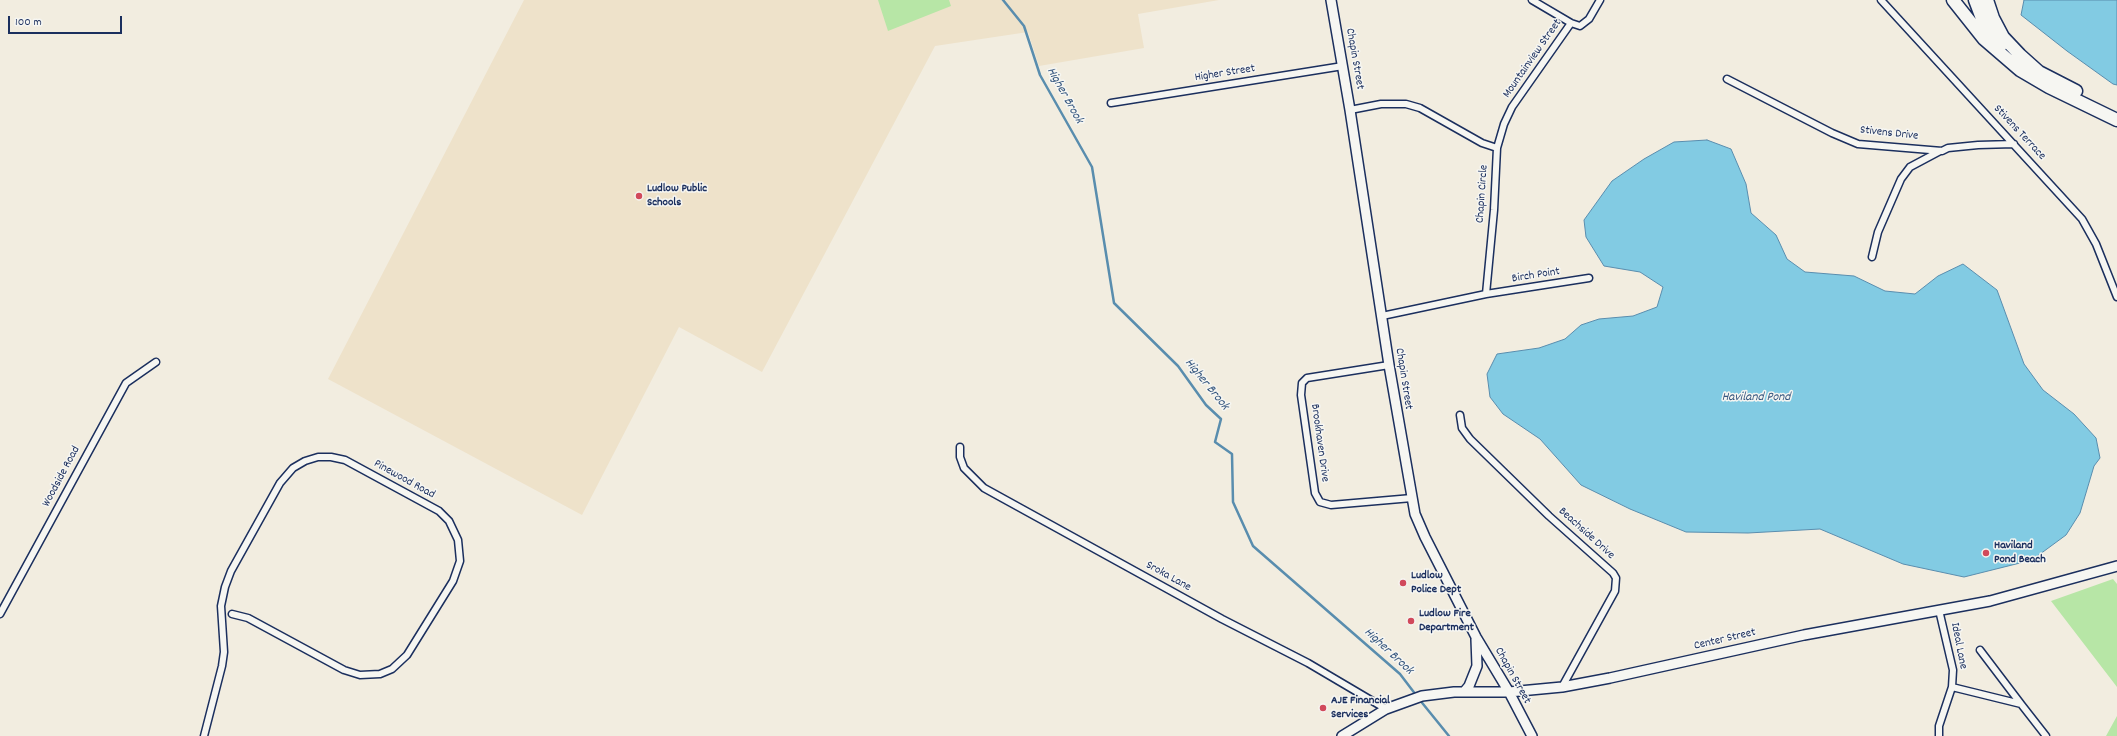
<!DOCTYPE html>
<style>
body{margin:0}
#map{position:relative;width:2117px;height:736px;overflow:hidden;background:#f2ede0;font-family:Dekko,sans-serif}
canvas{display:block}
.scale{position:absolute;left:8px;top:16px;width:114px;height:18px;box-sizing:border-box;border:2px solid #1b2f5e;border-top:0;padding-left:5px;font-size:12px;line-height:14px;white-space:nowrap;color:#1b2f5e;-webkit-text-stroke:3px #f6f6f2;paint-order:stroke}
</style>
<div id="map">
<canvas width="2117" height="736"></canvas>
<div class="scale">100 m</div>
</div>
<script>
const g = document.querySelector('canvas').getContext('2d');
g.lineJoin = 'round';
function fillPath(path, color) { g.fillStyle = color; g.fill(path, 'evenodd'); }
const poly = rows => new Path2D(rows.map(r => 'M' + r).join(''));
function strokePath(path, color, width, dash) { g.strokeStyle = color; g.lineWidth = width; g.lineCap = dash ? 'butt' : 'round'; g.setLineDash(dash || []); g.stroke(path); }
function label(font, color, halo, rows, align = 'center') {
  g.font = font + ' Dekko,sans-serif'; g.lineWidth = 3; g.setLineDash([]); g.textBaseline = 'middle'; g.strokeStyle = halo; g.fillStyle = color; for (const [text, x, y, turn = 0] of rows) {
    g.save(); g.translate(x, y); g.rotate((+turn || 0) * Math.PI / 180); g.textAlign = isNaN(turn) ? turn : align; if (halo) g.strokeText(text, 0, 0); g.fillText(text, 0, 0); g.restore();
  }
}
fillPath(poly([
 [524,0,1219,0,1138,14,1144,48,1039,66,1028,32,935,46,762,372,679,327,582,515,328,379]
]), '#eee2ca');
fillPath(poly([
 [878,0,949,0,951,6,888,31],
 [2113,579,2117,584,2117,687,2051,601],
 [2117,716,2117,736,2106,736]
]), '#b7e6a6');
const water = poly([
 [2024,0,2117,0,2117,85,2113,84,2067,51,2021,15,2024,0],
 [1707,140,1731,149,1746,184,1751,213,1776,235,1787,259,1805,272,1854,276,1885,291,1915,294,1938,276,1963,264,1997,290,2024,364,2043,390,2074,414,2096,438,2100,458,2094,466,2080,513,2066,535,2032,560,1964,577,1903,564,1820,529,1748,533,1686,532,1630,509,1581,485,1540,439,1503,414,1490,397,1487,374,1497,354,1539,348,1565,339,1581,325,1599,319,1633,316,1657,307,1663,287,1640,272,1604,266,1586,237,1584,220,1612,181,1644,159,1674,142,1707,140]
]);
fillPath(water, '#82cbe3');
strokePath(water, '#598dae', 1);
strokePath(poly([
 [1003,0,1024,26,1040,75,1092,167,1114,303,1178,366,1206,405,1221,419,1215,442,1232,454,1233,502,1253,546,1400,674,1416,695],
 [1419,699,1449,736]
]), '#598dae', 2.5);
const street = poly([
 [1532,0,1571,23,1580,26,1589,19,1600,0],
 [1881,0,2082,219,2096,244,2117,297],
 [1727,79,1832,133,1858,144,1942,151,1948,148,1978,145,2014,144],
 [1111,103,1343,66],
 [1350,110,1381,104,1406,104,1420,108,1482,143,1497,148,1494,210,1486,294,1382,316],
 [1497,148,1504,124,1512,107,1571,23],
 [1872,257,1878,232,1901,179,1910,167,1940,151],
 [1486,294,1589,278],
 [1389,365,1307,378,1302,383,1301,395,1315,493,1320,502,1331,505,1412,498],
 [1460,415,1462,428,1470,439,1549,516,1613,573,1616,578,1615,591,1562,687],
 [960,447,960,457,964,468,984,488,1222,619,1308,663,1386,709],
 [1939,610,1953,670,1952,687],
 [0,614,126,383,156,362],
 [1980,650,2021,704],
 [204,736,222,666,224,652,221,606,225,587,231,571,280,483,293,468,305,461,318,457,331,457,345,460,439,511,449,521,458,540,460,561,453,581,407,655,392,669,380,674,360,675,344,670,248,618,232,614],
 [1939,736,1939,726,1952,687,2021,704,2046,736]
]);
const secondary = poly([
 [1331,0,1350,110,1389,365,1415,514,1425,537,1476,637,1509,692,1532,736],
 [1464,692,1469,686,1477,666,1476,639],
 [1342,736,1386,709,1422,696,1454,692,1509,692,1562,687,1610,678,1804,635,1990,601,2117,566]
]);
const highway = poly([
 [1953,0,1984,39,2020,70,2049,87,2117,120],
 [1975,0,1981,16,2000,47],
 [1987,0,1993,18,2003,37,2020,55,2039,72,2076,91]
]);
strokePath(street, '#1b2f5e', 9);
strokePath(secondary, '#1b2f5e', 12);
strokePath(highway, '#1b2f5e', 15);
strokePath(street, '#f6f6f2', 6);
strokePath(secondary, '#f6f6f2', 9);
strokePath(highway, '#f6f6f2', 12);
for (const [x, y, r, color] of [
 [639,196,4,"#d1495b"],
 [1986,553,4,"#d1495b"],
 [1403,583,4,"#d1495b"],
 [1411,621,4,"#d1495b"],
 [1323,708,4,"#d1495b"]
]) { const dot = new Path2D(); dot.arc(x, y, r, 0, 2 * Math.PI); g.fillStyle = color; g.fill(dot); strokePath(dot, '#f6f6f2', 1.5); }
label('12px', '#1b2f5e', '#f6f6f2', [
 ["Chapin Street",1354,59,80],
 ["Mountainview Street",1533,59,-55],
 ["Higher Street",1225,74,-9],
 ["Stivens Terrace",2019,133,47],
 ["Stivens Drive",1889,134,6],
 ["Chapin Circle",1483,194,-86],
 ["Birch Point",1536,276,-9],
 ["Chapin Street",1403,379,81],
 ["Brookhaven Drive",1319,443,82],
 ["Woodside Road",62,477,-62],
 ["Pinewood Road",404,480,29],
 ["Beachside Drive",1586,534,42],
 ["Sroka Lane",1168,577,29],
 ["Center Street",1725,640,-13],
 ["Ideal Lane",1958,646,79],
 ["Chapin Street",1512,676,61]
]);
label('bold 12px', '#1b2f5e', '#f6f6f2', [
 ["Ludlow Public",647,189],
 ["Schools",647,203],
 ["Haviland",1994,546],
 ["Pond Beach",1994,560],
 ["Ludlow",1411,576],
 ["Police Dept",1411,590],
 ["Ludlow Fire",1419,614],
 ["Department",1419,628],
 ["AJE Financial",1331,701],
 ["Services",1331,715]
], 'left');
label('italic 13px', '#35567f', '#f6f6f2', [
 ["Higher Brook",1064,96,61],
 ["Higher Brook",1206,385,51],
 ["Haviland Pond",1756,398],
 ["Higher Brook",1388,652,43]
]);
</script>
